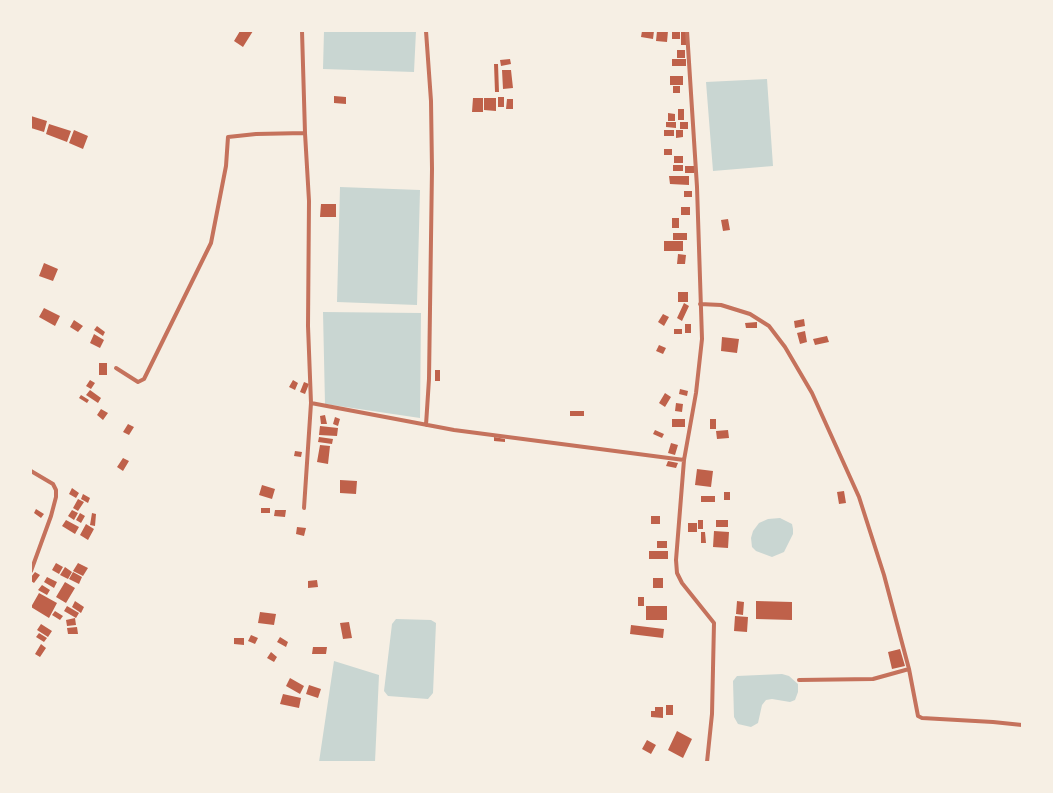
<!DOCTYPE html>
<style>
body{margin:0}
#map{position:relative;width:1053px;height:793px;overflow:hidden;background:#f6efe4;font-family:Arial,sans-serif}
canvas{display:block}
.frame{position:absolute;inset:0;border:32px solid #f6efe4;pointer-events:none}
</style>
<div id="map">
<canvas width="1053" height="793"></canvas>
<div class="frame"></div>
</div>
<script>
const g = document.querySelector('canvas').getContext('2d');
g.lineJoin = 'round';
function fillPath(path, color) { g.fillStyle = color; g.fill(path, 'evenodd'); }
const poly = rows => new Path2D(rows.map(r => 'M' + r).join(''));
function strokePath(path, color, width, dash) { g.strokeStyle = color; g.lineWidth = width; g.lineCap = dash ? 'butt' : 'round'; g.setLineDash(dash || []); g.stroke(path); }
fillPath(poly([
 [324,31,416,31,414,72,323,69],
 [767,79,773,166,713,171,706,82],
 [340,187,420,190,417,305,337,302],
 [323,312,421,313,420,418,325,404],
 [780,518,792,524,793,529,793,534,784,552,772,557,756,551,752,547,751,538,753,531,759,523,768,519],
 [396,619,431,620,436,623,433,693,428,699,388,696,384,691,392,624],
 [334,661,379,675,375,762,319,762],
 [782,674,789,676,798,684,798,692,795,700,790,702,772,699,766,700,762,705,758,723,751,727,738,724,734,717,733,681,737,676]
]), '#c9d6d2');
fillPath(poly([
 [240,31,253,31,243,47,234,41],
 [642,31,654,31,653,39,641,37],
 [657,31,668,31,667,42,656,41],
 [672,31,680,31,680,39,672,39],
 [681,31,687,31,687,45,681,45],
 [677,50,685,50,685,58,677,58],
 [510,59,511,64,501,66,500,60],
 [672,59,686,59,686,66,672,66],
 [494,64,498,64,499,92,495,92],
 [502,70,511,70,513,88,503,89],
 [670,76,683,76,683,85,670,85],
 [673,86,680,86,680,93,673,93],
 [334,96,346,97,346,104,334,103],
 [498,97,504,97,504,107,498,107],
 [473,98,483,98,483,112,472,112],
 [484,98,496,98,496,111,484,110],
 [507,99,513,99,513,109,506,109],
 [678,109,684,109,684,120,678,120],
 [668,113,675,114,675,121,668,121],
 [31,116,47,121,44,132,31,128],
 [666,122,676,122,676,128,666,127],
 [680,122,688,122,688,129,680,129],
 [49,124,71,131,67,142,46,134],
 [74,130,88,136,83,149,69,143],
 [664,130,674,130,674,136,664,136],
 [676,130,683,130,683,137,676,138],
 [664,149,672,149,672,155,664,155],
 [674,156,683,156,683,163,674,163],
 [673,165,683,165,683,171,673,171],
 [685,166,694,166,694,173,685,173],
 [669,176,689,176,689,185,670,184],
 [684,191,692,191,692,197,684,197],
 [321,204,336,204,336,217,320,217],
 [681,207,690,207,690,215,681,215],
 [672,218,679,218,679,228,672,228],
 [728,219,730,230,723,231,721,220],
 [673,233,687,233,687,240,673,240],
 [664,241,683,241,683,251,664,251],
 [678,254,686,255,685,264,677,264],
 [44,263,58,269,53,281,39,276],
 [678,292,688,292,688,302,678,302],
 [684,303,689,306,682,321,677,318],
 [44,308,60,316,55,326,39,317],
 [663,314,669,317,664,326,658,322],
 [804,319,805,326,795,328,794,321],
 [74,320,83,326,78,332,70,327],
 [757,322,757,328,746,328,745,323],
 [685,324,691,324,691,333,685,333],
 [97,326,105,332,103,336,94,330],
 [674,329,682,329,682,334,674,334],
 [805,331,807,342,800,344,797,333],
 [94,334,104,340,100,348,90,343],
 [827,336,829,342,815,345,813,339],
 [722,337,739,339,737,353,721,351],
 [659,345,666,348,663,354,656,351],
 [99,363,107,363,107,375,99,375],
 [435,370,440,370,440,381,435,381],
 [90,380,95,383,91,389,86,386],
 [293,380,298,383,295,390,289,387],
 [304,382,309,384,305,394,300,392],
 [680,389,688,391,687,396,679,394],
 [90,390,101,398,98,403,86,395],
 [665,393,671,397,665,407,659,403],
 [81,395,89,400,87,403,79,398],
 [676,403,683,404,682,412,675,411],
 [101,409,108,413,103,420,97,415],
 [570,411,584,411,584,416,570,416],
 [325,415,327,424,321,424,320,416],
 [335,417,340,419,338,426,333,424],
 [672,419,685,419,685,427,672,427],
 [710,419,716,419,716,429,710,429],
 [128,424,134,427,129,435,123,432],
 [320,426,338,428,337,436,319,435],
 [655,430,664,434,662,438,653,434],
 [728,430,729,438,717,439,716,431],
 [319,437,333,439,332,444,318,442],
 [494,437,505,439,505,442,494,441],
 [671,443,678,445,675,455,668,453],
 [320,445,330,446,328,464,317,462],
 [295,451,302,452,301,457,294,456],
 [123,458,129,461,123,471,117,467],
 [668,461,678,463,676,468,666,466],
 [697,469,713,471,711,487,695,485],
 [340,480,357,481,356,494,340,493],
 [262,485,275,489,272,499,259,495],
 [72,488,79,493,76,498,69,494],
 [844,491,846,503,839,504,837,492],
 [724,492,730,492,730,500,724,500],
 [83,494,90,498,88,503,81,499],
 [701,496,715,496,715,502,701,502],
 [78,499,84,502,78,511,73,508],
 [261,508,270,508,270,513,261,513],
 [36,509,44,514,41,518,34,513],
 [72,510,78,513,74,520,68,516],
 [275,510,286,510,285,517,274,516],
 [80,513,85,516,81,523,76,520],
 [92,513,96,514,95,526,90,525],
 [651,516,660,516,660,524,651,524],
 [66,520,79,527,75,534,62,526],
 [698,520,703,520,703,529,698,529],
 [716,520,728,520,728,527,716,527],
 [688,523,697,523,697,532,688,532],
 [86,524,94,529,88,540,80,535],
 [297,527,306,528,304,536,296,534],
 [714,531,729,532,728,548,713,547],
 [701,532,705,532,706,543,701,543],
 [657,541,667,541,667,548,657,548],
 [649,551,668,551,668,559,649,559],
 [56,563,63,567,59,574,52,570],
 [78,563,88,568,83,576,73,571],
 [65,567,72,572,68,579,60,575],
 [35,572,40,575,34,583,31,581,31,577],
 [73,572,82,577,79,584,69,579],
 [47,577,57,582,54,588,44,582],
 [653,578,663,578,663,588,653,588],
 [317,580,318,587,308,588,308,581],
 [65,582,75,588,66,603,56,597],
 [42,585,50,590,47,595,38,590],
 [39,593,57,603,49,618,31,607],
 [638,597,644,597,644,606,638,606],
 [75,601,84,607,81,613,72,607],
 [737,601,744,602,743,615,736,614],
 [756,601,792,602,792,620,756,619],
 [67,606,79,613,76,618,64,611],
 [646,606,667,606,667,620,646,620],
 [55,611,63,616,60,620,52,615],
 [260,612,276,614,274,625,258,623],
 [735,616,748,617,747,632,734,631],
 [75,618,76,625,67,626,66,620],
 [349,622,352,638,343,639,340,623],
 [41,624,52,631,48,637,37,630],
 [631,625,664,629,663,638,630,634],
 [77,627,78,634,68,634,67,628],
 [39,633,47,638,44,642,36,637],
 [251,635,258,638,255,644,248,641],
 [280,637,288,642,286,647,277,642],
 [234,638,244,638,244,645,234,644],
 [41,644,46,648,40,657,35,654],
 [313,647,327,647,326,654,312,654],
 [900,649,905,666,892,669,888,652],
 [271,652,277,657,274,662,267,658],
 [290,678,304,686,300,694,286,686],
 [309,685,321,689,318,698,306,694],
 [283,694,301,698,299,708,280,704],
 [666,705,673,705,673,715,666,715],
 [655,707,663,707,663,718,651,717,651,711,655,711],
 [677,731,692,739,683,758,668,750],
 [647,740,656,745,651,754,642,749]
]), '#bf614a');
strokePath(poly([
 [302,31,305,133,309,201,308,326,311,403,304,508],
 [426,31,431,101,432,169,429,379,426,425],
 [687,31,697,187,702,339,696,393,684,460,676,560,677,573,682,583,714,623,712,714,707,762],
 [700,304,721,305,750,314,769,326,785,347,812,393,859,497,884,575,909,669],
 [116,368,138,382,144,379,211,243,226,166,228,137,256,134,305,133],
 [311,403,454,430,684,460],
 [31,471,53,484,56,490,56,497,51,516,31,571],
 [799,680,873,679,909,669,918,716,922,718,993,722,1022,725]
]), '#c5725c', 4);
</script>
